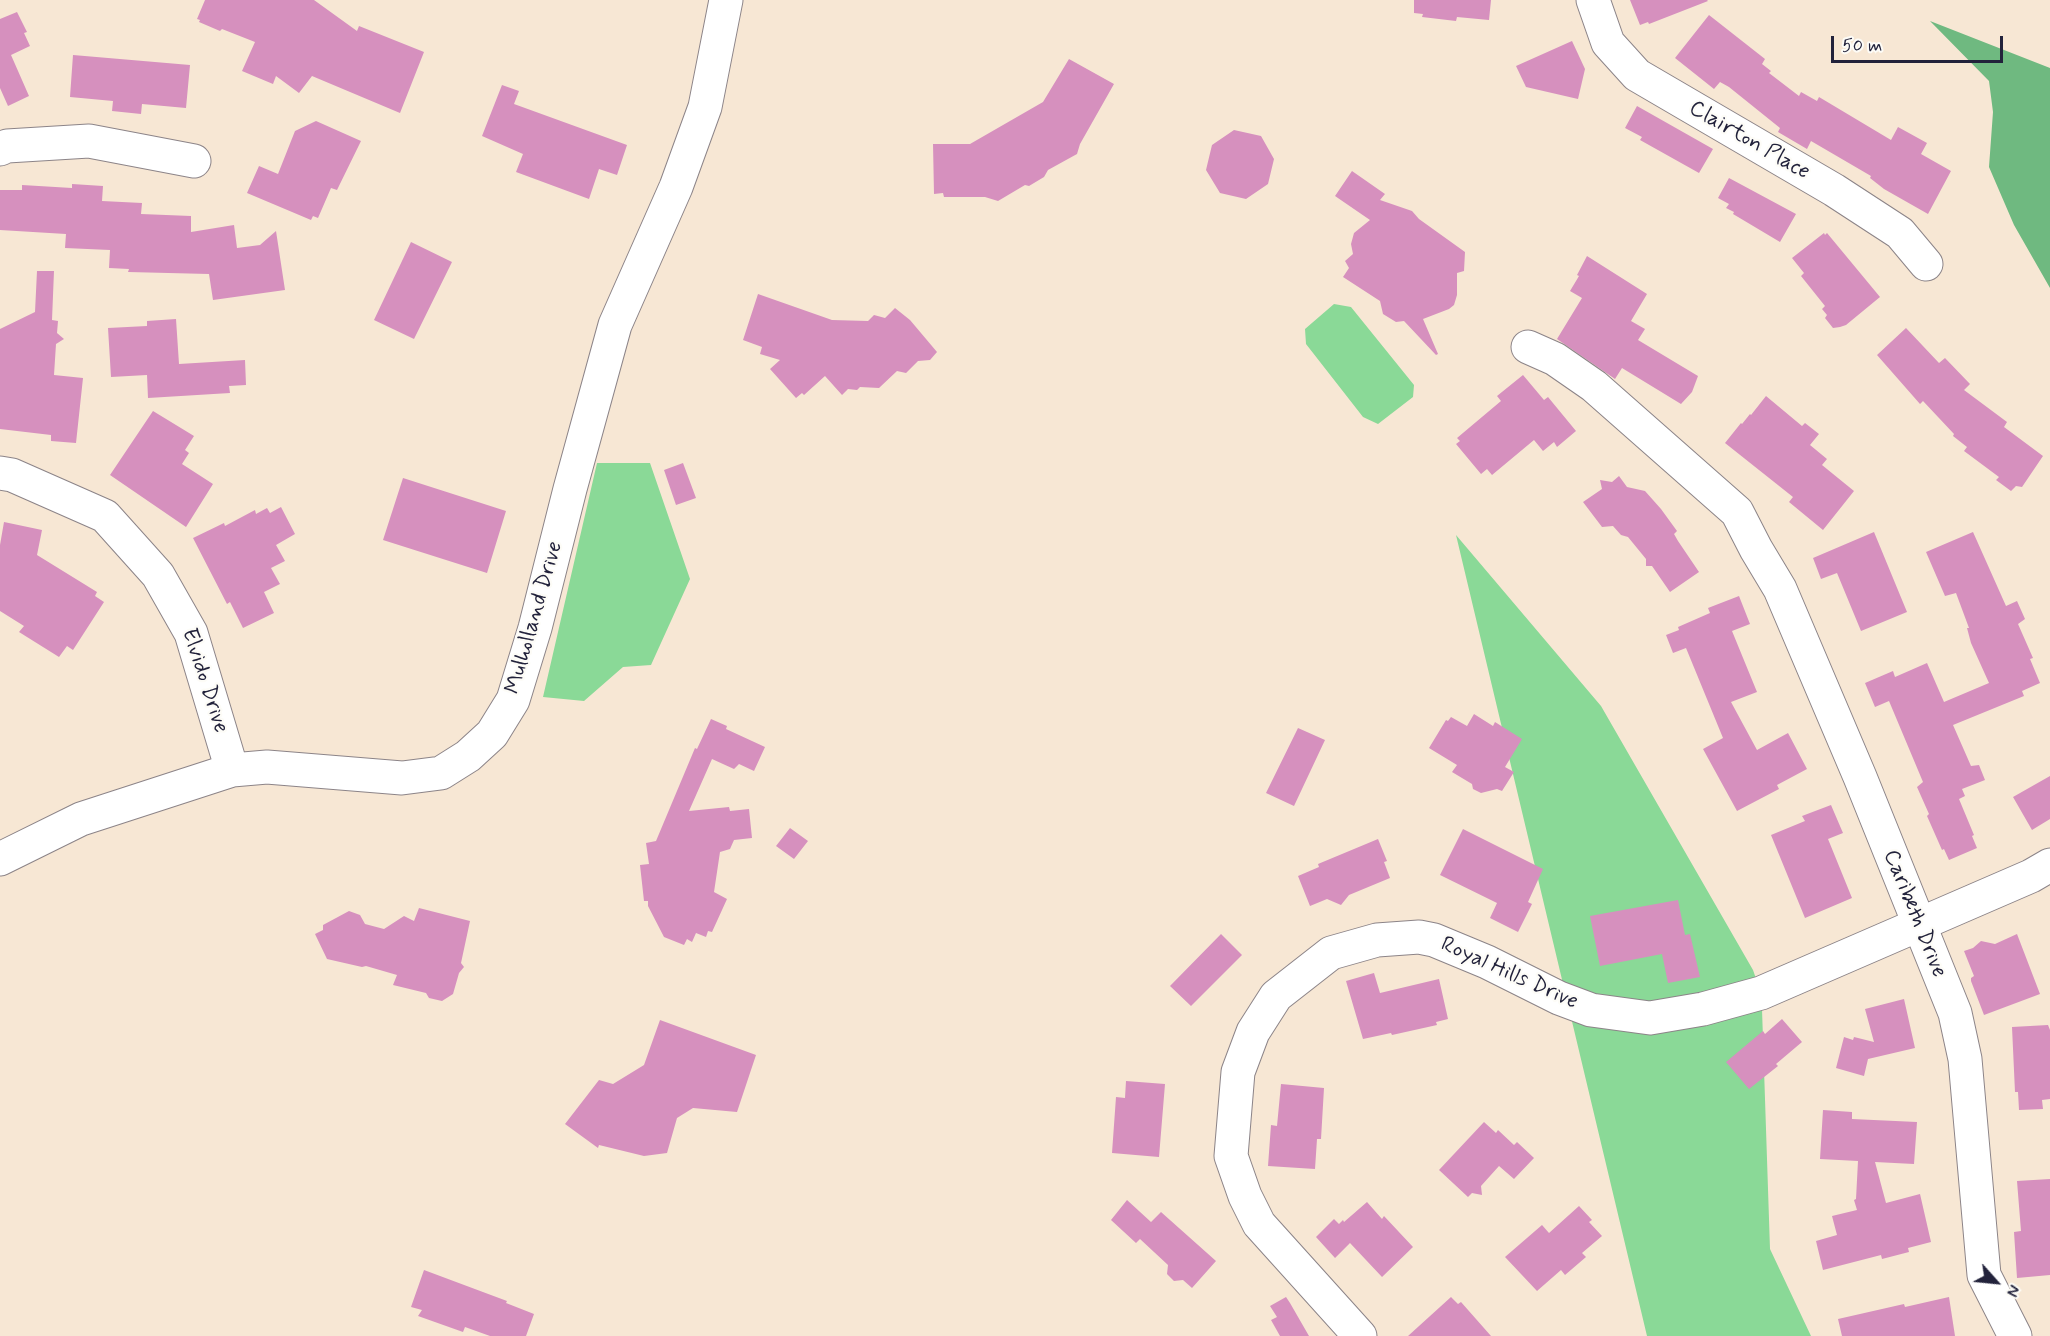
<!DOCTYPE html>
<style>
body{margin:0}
#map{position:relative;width:2050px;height:1336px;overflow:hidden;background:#f7e7d4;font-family:Mynerve,sans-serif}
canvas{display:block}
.north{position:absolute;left:1966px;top:1252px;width:60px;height:60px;-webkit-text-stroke:4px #fdfcf7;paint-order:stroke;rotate:117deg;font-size:16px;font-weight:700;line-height:24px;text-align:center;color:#22223b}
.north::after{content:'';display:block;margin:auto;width:21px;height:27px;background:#22223b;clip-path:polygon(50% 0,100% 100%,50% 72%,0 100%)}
.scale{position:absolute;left:1831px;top:36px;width:172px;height:27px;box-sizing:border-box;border:3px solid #22223b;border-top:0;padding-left:8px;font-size:18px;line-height:21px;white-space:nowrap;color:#22223b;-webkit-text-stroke:4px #fdfcf7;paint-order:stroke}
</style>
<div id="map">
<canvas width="2050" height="1336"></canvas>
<div class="north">N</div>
<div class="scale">50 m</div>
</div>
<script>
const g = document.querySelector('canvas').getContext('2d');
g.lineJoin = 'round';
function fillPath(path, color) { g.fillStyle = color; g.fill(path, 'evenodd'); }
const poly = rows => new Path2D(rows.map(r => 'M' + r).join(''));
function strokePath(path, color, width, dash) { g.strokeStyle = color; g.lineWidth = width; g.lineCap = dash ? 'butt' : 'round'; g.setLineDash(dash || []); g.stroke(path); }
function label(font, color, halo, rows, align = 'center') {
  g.font = font + ' Mynerve,sans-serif'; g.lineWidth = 4.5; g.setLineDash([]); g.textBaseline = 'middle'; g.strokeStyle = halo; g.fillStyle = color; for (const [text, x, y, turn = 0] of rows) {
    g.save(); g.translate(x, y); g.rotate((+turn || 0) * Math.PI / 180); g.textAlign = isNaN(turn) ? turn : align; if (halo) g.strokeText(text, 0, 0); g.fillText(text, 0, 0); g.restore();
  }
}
fillPath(poly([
 [1334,304,1351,307,1414,385,1413,397,1378,424,1363,417,1306,344,1305,329],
 [597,463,650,463,690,579,651,665,623,667,584,701,543,697],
 [1456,535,1601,706,1753,970,1761,993,1762,1009,1770,1249,1811,1336,1647,1336]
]), '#8ad997');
fillPath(poly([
 [1930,21,2050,68,2050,288,2014,225,1989,167,1993,112,1989,81]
]), '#6fb980');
fillPath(poly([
 [205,0,314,0,357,31,359,26,424,52,400,113,312,76,299,93,276,76,273,84,242,71,255,42,222,29,220,31,199,22,200,20,197,19],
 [1414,0,1491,0,1489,20,1457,17,1456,21,1422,17,1423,14,1414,13],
 [1630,0,1707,0,1708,1,1649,24,1648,22,1640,25],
 [17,12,27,32,24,33,30,46,11,55,29,96,8,106,0,88,0,19],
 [1709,15,1765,59,1762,64,1771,71,1769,73,1799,96,1801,92,1817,101,1819,97,1891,140,1898,127,1927,143,1921,154,1951,171,1928,214,1884,189,1870,178,1871,176,1811,141,1807,149,1778,132,1780,128,1729,87,1720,82,1714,89,1675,58],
 [1572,41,1585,69,1578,99,1526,87,1516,66],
 [73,55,190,65,186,108,142,104,141,114,112,111,113,101,70,97],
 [1069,59,1114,84,1080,144,1077,154,1048,170,1044,177,1029,186,1025,185,998,201,985,197,944,197,943,193,934,194,933,144,970,144,1043,102],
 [502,85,519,91,514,104,627,145,617,175,599,169,589,199,516,172,523,154,482,136],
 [1637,106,1713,149,1699,173,1640,140,1642,137,1625,128],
 [316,121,361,141,337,190,331,188,318,218,313,216,311,220,247,193,259,166,278,174,295,131],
 [1234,130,1261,136,1274,159,1268,184,1246,199,1220,193,1206,170,1212,145],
 [1352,171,1385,194,1380,200,1412,211,1419,219,1465,252,1464,271,1457,273,1457,295,1454,305,1449,309,1423,319,1438,354,1436,355,1404,321,1396,322,1383,314,1380,301,1343,277,1349,268,1345,261,1353,254,1351,244,1354,233,1370,220,1335,196],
 [1729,178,1796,214,1780,242,1733,214,1734,212,1726,208,1729,204,1718,198],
 [72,184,103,186,102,201,142,203,141,214,191,216,191,232,234,225,237,248,260,245,276,231,285,290,213,300,209,274,128,272,129,269,109,268,110,250,65,248,66,234,0,230,0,190,22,190,22,185,72,188],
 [1824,233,1825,235,1827,233,1880,297,1846,325,1840,327,1833,328,1825,318,1827,315,1822,309,1825,306,1801,276,1804,273,1792,258],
 [411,242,452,262,414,339,374,320],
 [1587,256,1647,294,1631,321,1645,329,1638,340,1698,376,1692,392,1681,404,1622,368,1615,379,1557,339,1582,298,1570,291,1579,276,1577,275],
 [37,271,54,271,52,320,58,321,57,333,64,339,56,344,54,375,83,378,76,443,51,441,51,435,0,429,0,329,35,312],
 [758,294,832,320,868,321,874,315,885,318,895,308,910,320,937,352,930,360,918,361,906,373,897,371,879,388,860,387,857,390,848,389,842,395,825,376,804,395,802,393,796,398,770,369,780,360,760,354,762,347,743,340],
 [176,319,179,364,245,360,246,385,229,386,230,393,148,398,147,375,111,377,108,328,147,326,147,321],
 [1906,328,1939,363,1945,358,1970,384,1964,390,2007,422,2004,427,2043,456,2022,487,2016,486,2011,491,1996,480,1999,477,1964,451,1967,447,1953,436,1954,434,1923,401,1920,404,1877,355],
 [1523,375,1544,400,1548,397,1576,431,1557,447,1554,442,1543,451,1534,440,1492,475,1487,469,1481,474,1456,444,1460,441,1457,438,1501,401,1497,396],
 [1766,396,1802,426,1805,423,1819,434,1810,445,1827,459,1822,465,1854,491,1823,530,1789,502,1793,497,1725,443,1741,423,1742,424,1750,414,1751,415],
 [153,411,194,436,185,450,189,453,182,464,213,484,186,527,110,475],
 [683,463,696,498,676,505,664,470],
 [1619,476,1627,487,1645,491,1661,509,1677,531,1674,534,1678,541,1699,572,1670,592,1652,566,1646,566,1646,559,1628,537,1621,535,1613,526,1602,527,1583,502,1602,489,1600,480,1612,482],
 [403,478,506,511,487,573,383,540],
 [281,507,295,534,276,545,285,561,271,568,280,584,264,592,274,613,243,628,230,602,227,604,193,538,224,523,225,526,255,510,256,514,267,508,270,513],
 [4,522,42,530,37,555,97,592,95,596,104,602,73,650,67,646,59,657,19,632,24,626,0,611,0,545],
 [1874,532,1907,612,1861,631,1837,573,1821,579,1813,558],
 [1973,532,2006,606,2017,601,2025,619,2018,624,2033,658,2030,659,2040,683,2022,691,2024,696,1953,725,1971,766,1979,765,1985,780,1962,789,1965,796,1959,799,1974,835,1972,836,1977,848,1949,860,1944,849,1942,850,1927,816,1929,814,1917,787,1923,782,1889,701,1875,707,1865,683,1893,671,1895,677,1927,663,1944,702,1989,683,1971,643,1967,628,1969,628,1956,593,1945,596,1926,552],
 [1739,596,1750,624,1732,631,1757,692,1731,702,1757,750,1788,733,1807,769,1777,785,1779,789,1737,811,1703,749,1723,738,1686,648,1673,653,1666,635,1679,630,1678,627,1710,613,1708,608],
 [1474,714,1493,726,1495,722,1522,739,1505,767,1514,772,1502,791,1497,789,1481,793,1473,789,1472,784,1452,772,1457,765,1429,748,1446,720,1448,721,1451,717,1467,726],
 [711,719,727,726,726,729,765,747,754,771,739,764,734,769,712,759,689,811,729,807,730,811,749,809,752,838,734,840,730,849,720,852,714,892,727,899,712,932,708,931,706,937,696,933,692,942,687,939,684,945,664,937,648,906,648,901,644,901,640,865,649,864,646,843,656,841,695,748,697,749],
 [1298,728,1325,740,1294,806,1266,793],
 [2050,776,2050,819,2032,830,2013,797],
 [1831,805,1843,833,1828,839,1852,898,1805,918,1771,835,1805,821,1802,816],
 [790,828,808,841,794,859,776,846],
 [1463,829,1543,869,1528,902,1532,904,1518,932,1490,918,1497,903,1440,875],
 [1378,839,1387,861,1384,862,1390,878,1349,895,1341,905,1327,899,1310,906,1298,876,1319,867,1318,864],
 [1678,900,1685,935,1690,934,1700,977,1668,983,1662,954,1600,966,1590,916],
 [419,908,470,921,461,963,464,967,459,973,453,994,442,1001,429,998,426,993,393,985,397,975,366,966,362,967,327,959,315,934,323,930,323,925,349,911,360,915,365,924,384,929,404,916,414,921],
 [1221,934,1242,955,1191,1006,1170,986],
 [2017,934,2040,994,1984,1015,1971,981,1971,978,1974,976,1964,951,1973,948,1981,941,1995,944],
 [1374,973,1380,993,1439,979,1448,1019,1436,1022,1437,1025,1392,1035,1391,1033,1363,1039,1346,981],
 [1904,999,1915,1048,1868,1059,1864,1076,1836,1068,1844,1037,1853,1040,1854,1037,1874,1042,1865,1009],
 [1782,1019,1802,1042,1776,1064,1778,1066,1749,1089,1726,1062,1763,1031,1765,1034],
 [660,1020,756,1055,737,1112,693,1108,677,1118,667,1153,644,1156,599,1145,598,1148,565,1124,599,1080,613,1084,644,1065],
 [2048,1025,2050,1030,2050,1099,2042,1100,2043,1109,2019,1110,2018,1092,2015,1092,2012,1027],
 [1126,1081,1165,1084,1159,1157,1112,1153,1116,1097,1125,1098],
 [1281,1084,1324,1088,1321,1139,1317,1139,1315,1169,1268,1166,1271,1125,1277,1126],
 [1823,1110,1852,1112,1852,1119,1917,1122,1914,1164,1875,1162,1886,1203,1920,1194,1931,1242,1908,1248,1909,1252,1882,1259,1881,1255,1823,1270,1816,1241,1837,1235,1832,1216,1857,1210,1854,1200,1856,1199,1858,1161,1820,1159],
 [1484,1122,1496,1133,1498,1130,1514,1145,1517,1142,1534,1158,1514,1179,1499,1166,1481,1186,1482,1195,1472,1193,1468,1197,1439,1170],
 [2050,1179,2050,1275,2017,1278,2014,1232,2021,1231,2017,1181],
 [1127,1200,1151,1222,1161,1212,1216,1261,1192,1288,1183,1280,1174,1281,1167,1274,1168,1265,1140,1239,1136,1243,1111,1220],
 [1367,1202,1382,1219,1384,1216,1413,1247,1382,1277,1350,1243,1335,1258,1316,1237,1334,1219,1339,1224,1343,1220,1344,1222],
 [1579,1206,1592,1220,1589,1222,1602,1236,1582,1253,1586,1257,1565,1275,1561,1270,1537,1291,1505,1257,1542,1225,1549,1233],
 [424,1270,507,1301,506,1303,534,1314,526,1336,490,1336,465,1327,463,1332,418,1316,422,1310,411,1307],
 [1286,1297,1290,1303,1309,1336,1280,1336,1271,1320,1277,1317,1270,1306],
 [1451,1297,1458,1304,1461,1302,1491,1336,1408,1336],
 [1949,1297,1955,1336,1842,1336,1838,1319,1904,1304,1905,1307]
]), '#d690be');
const minor = poly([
 [1593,0,1608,43,1637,75,1834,190,1900,233,1926,264],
 [0,149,7,146,89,141,194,161],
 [1528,347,1555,359,1594,386,1737,512,1756,549,1780,589,1860,777,1955,1013,1965,1059,1984,1275,2015,1336],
 [0,473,12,475,105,516,158,575,191,633,232,770],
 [1360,1336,1259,1224,1245,1196,1231,1156,1238,1072,1253,1032,1276,996,1331,953,1377,940,1419,937,1434,940,1487,962,1559,998,1591,1010,1650,1018,1703,1009,1761,993,2031,876,2050,865]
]);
const major = poly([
 [0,859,81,819,232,770,267,767,402,778,441,773,468,756,492,734,513,700,535,628,570,489,615,325,676,187,705,107,726,0]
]);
strokePath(minor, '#8c8488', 35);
strokePath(major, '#8c8488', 35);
strokePath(minor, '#fff', 33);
strokePath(major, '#fff', 33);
label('22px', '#22223b', '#fdfcf7', [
 ["Clairton Place",1749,141,30],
 ["Mulholland Drive",535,618,-74],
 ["Elvido Drive",204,681,72],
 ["Caribeth Drive",1914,914,68],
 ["Royal Hills Drive",1509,974,24]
]);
</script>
